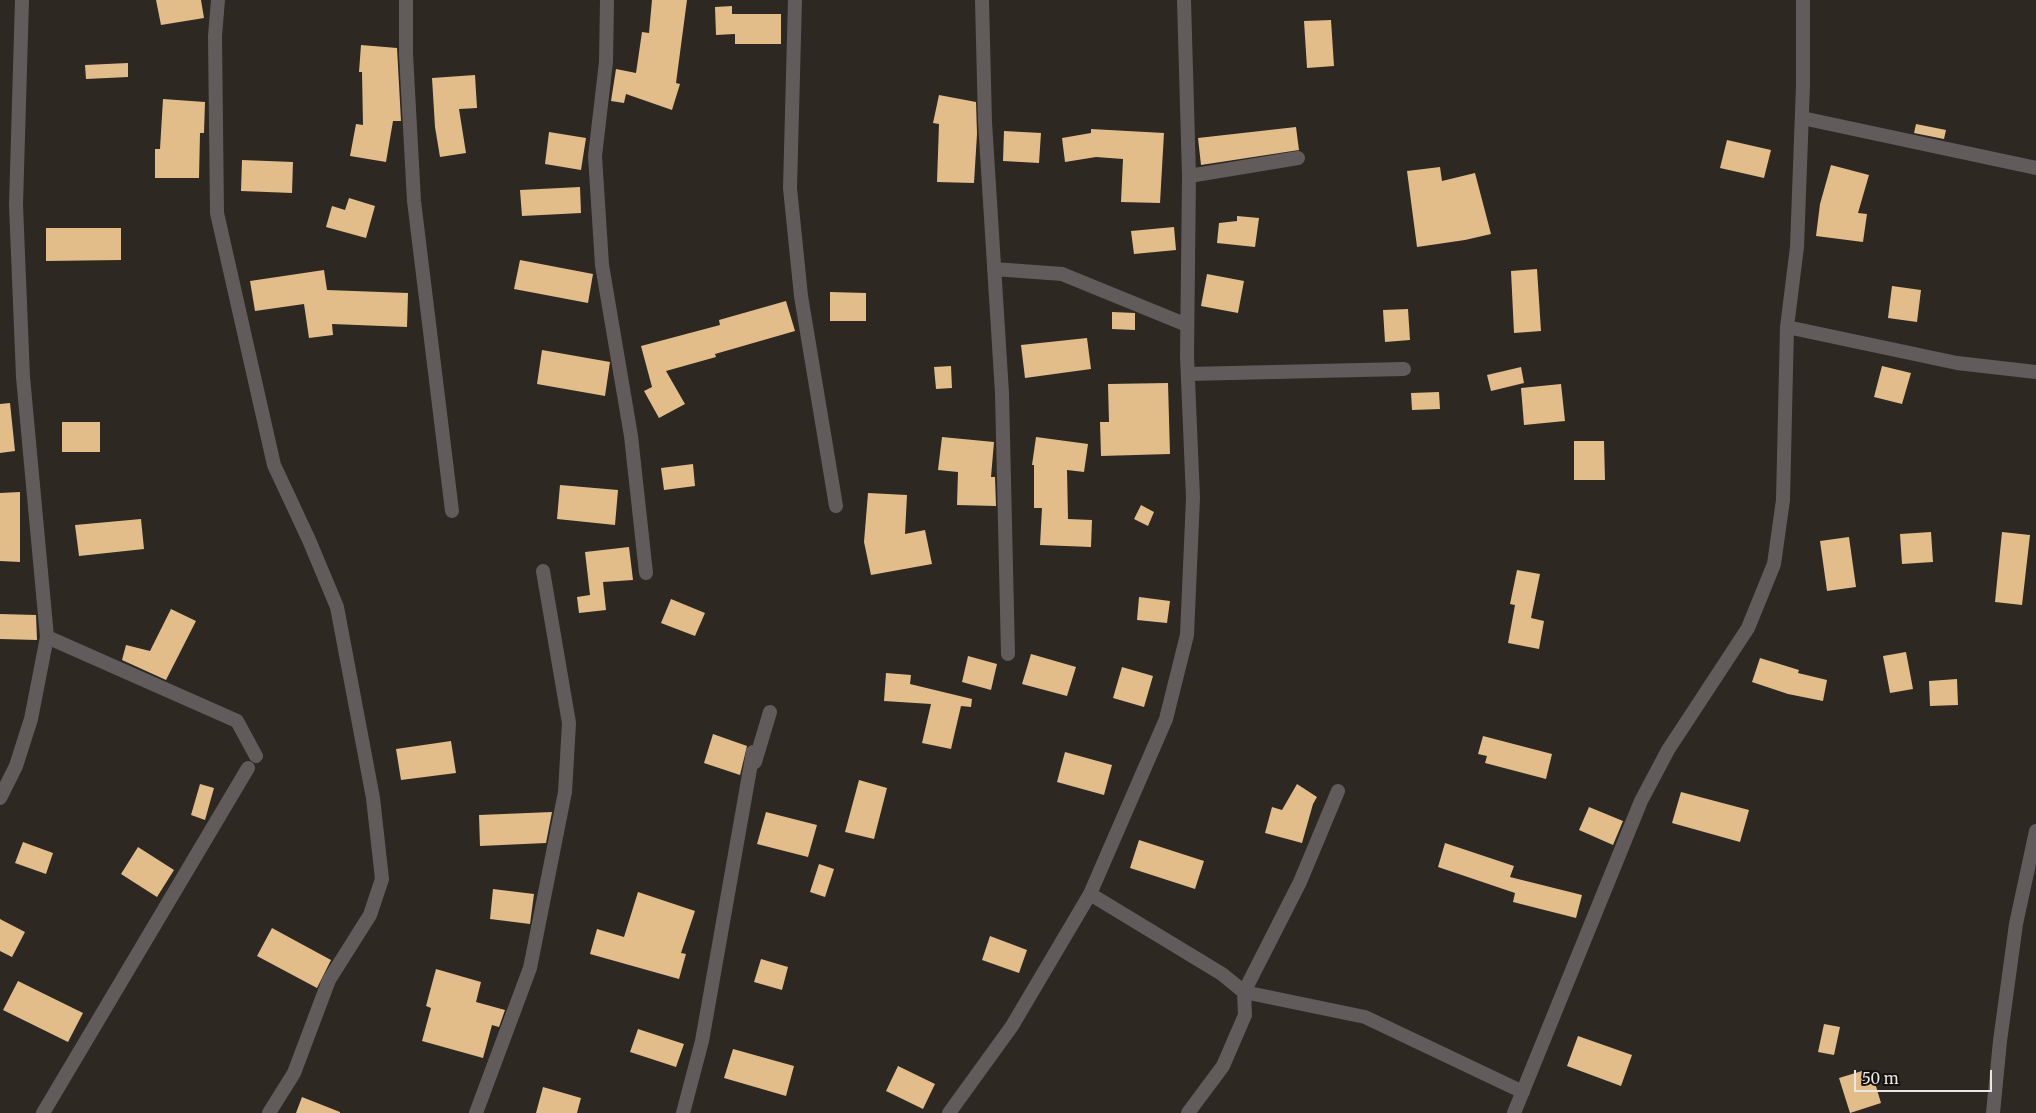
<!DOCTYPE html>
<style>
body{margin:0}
#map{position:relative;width:2036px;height:1113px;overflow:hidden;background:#2d2821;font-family:Merriweather,serif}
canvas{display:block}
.scale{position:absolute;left:1854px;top:1070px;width:138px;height:22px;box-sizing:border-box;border:2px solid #eae6e1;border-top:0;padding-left:6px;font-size:15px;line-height:18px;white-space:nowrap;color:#eae6e1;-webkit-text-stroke:4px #14110e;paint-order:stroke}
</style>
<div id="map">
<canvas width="2036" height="1113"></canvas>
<div class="scale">50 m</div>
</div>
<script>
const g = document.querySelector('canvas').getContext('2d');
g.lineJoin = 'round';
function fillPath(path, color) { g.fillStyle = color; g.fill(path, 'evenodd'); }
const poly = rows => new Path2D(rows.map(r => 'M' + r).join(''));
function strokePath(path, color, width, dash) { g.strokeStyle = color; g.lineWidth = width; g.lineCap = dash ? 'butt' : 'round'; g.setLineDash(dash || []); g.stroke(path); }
fillPath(poly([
 [156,0,201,0,204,18,161,25],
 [652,0,687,0,676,83,680,84,672,110,626,94,624,103,611,101,616,69,636,73,642,32,649,33],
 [732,6,732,14,781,14,781,44,735,44,735,34,716,35,715,7],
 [1331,20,1334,66,1307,68,1304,21],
 [361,45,397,48,401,121,393,121,386,162,350,156,356,124,363,125,362,72,359,72],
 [128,63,128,77,86,79,85,65],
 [475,75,477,108,459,109,466,153,440,157,435,127,432,78],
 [939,95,976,102,977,134,974,183,937,182,939,124,933,123],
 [163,99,205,102,204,133,200,133,199,178,155,178,155,149,160,149],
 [1916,124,1946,130,1944,139,1914,133],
 [1296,127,1299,150,1201,165,1198,138],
 [1091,129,1164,133,1160,203,1121,202,1123,159,1096,157,1065,162,1062,138,1091,133],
 [1004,131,1041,133,1039,163,1003,161],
 [549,132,586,138,581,170,545,164],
 [1727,140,1771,150,1764,178,1720,168],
 [242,160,293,162,292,193,241,191],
 [1831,165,1869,175,1858,213,1867,214,1863,242,1816,236,1820,204],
 [1440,167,1442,181,1475,173,1491,234,1465,240,1417,247,1407,171],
 [580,187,581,213,522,216,520,190],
 [349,198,375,206,366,238,326,227,332,206,345,210],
 [1237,216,1259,218,1255,247,1217,243,1219,223,1237,221],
 [1174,227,1176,250,1134,254,1131,231],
 [46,228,121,228,121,260,46,261],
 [520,260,593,274,588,303,514,289],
 [1537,269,1541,331,1514,333,1511,271],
 [324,270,327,290,408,293,407,327,332,324,333,335,309,338,304,304,255,311,250,281],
 [1207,274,1244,281,1238,313,1201,306],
 [1892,286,1921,290,1917,322,1888,318],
 [830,292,866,293,866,321,830,321],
 [786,301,795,331,715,354,716,357,666,371,685,404,659,418,644,391,652,387,641,346,720,325,719,320],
 [1408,309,1410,340,1385,342,1383,310],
 [1112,312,1135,313,1135,330,1112,329],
 [1087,338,1091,369,1025,378,1021,345],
 [542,350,610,362,605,396,537,384],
 [951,366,952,388,936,389,934,367],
 [1882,366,1911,373,1902,404,1874,397],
 [1521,367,1524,383,1491,391,1487,375],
 [1168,383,1170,454,1101,456,1100,422,1109,422,1108,384],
 [1561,384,1565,421,1524,425,1521,388],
 [1439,392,1440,409,1412,410,1411,393],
 [10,403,15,451,0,453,0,404],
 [62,422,100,422,100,452,62,452],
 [942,437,994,442,991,477,995,477,996,506,957,505,958,472,938,470],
 [1036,437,1088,444,1084,472,1067,470,1068,519,1092,520,1091,547,1040,545,1042,508,1034,508,1034,465,1032,465],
 [1574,441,1604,441,1605,480,1574,480],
 [693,464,695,486,664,490,661,468],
 [560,485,618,490,615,525,557,519],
 [20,492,20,562,0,561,0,493],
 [868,493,907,495,905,534,925,530,932,564,871,575,864,542],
 [1141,505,1154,512,1148,526,1134,519],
 [141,519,144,549,79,556,75,525],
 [1931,532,1933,562,1902,564,1900,534],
 [2002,532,2030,535,2022,605,1995,602],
 [1849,537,1856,587,1827,591,1820,541],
 [629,547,633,580,603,582,606,610,579,613,577,597,590,595,585,552],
 [1517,570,1540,574,1531,618,1544,621,1539,649,1508,643,1515,605,1510,604],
 [1139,597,1170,601,1167,623,1137,620],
 [671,599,705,613,695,636,661,623],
 [171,609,196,621,166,680,122,660,126,645,150,651],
 [0,614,36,615,37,640,0,639],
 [1906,652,1913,689,1890,693,1883,656],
 [1031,654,1076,667,1067,696,1022,684],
 [968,656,997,664,991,690,962,682],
 [1760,658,1799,670,1798,673,1827,680,1823,701,1788,694,1752,682],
 [1122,667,1153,676,1144,707,1113,698],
 [886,673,911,675,910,684,972,699,971,707,961,706,951,749,922,743,931,704,884,701],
 [1957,679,1958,705,1930,706,1929,681],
 [713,734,747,746,740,775,704,763],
 [1483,736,1552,754,1546,779,1485,763,1487,756,1478,754],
 [451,741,456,773,401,780,396,749],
 [1065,752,1112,765,1104,795,1057,782],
 [859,780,887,788,874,839,845,832],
 [200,784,214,788,205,820,191,815],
 [1297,784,1317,797,1313,804,1302,843,1265,833,1272,807,1282,810],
 [1681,792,1749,810,1740,842,1672,823],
 [1589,807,1623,821,1613,845,1579,830],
 [552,812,546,843,480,846,479,815],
 [766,812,817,825,808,857,757,844],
 [1139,840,1204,861,1195,889,1130,868],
 [23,842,53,853,46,874,15,863],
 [1445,843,1514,866,1510,877,1582,895,1576,918,1513,902,1515,893,1438,867],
 [138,847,174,870,157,897,121,874],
 [819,864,834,869,825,897,810,892],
 [493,889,534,894,530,924,490,919],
 [638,892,695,911,681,953,686,954,679,979,590,954,597,929,624,937],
 [0,919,25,932,12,957,0,951],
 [272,928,331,960,317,988,257,956],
 [990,936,1027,950,1019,973,982,960],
 [761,959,788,967,782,990,754,982],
 [436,969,481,982,476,1002,505,1010,499,1027,492,1025,483,1058,422,1041,431,1008,426,1006],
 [18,981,83,1013,68,1042,3,1010],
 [1824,1024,1840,1027,1834,1055,1818,1052],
 [638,1029,684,1044,676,1067,630,1052],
 [1578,1036,1632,1055,1621,1086,1567,1066],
 [733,1049,794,1066,786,1096,724,1078],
 [898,1066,935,1084,923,1109,886,1091],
 [1862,1071,1866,1085,1875,1083,1881,1103,1850,1113,1839,1078],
 [543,1087,581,1098,577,1113,536,1113],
 [302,1097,340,1112,340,1113,296,1113]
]), '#e2bd8a');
strokePath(poly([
 [218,0,215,36,217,213,274,465,309,540,337,607,373,798,382,879,370,915,329,980,294,1073,269,1113],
 [406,0,406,54,414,201,452,511],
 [607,0,606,62,595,156,602,265,631,436,646,573],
 [795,0,790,188,801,296,836,506],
 [982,0,985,122,1002,393,1008,654],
 [1802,118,2036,168],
 [1189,176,1298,158],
 [994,269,1062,274,1187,325],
 [1787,327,1957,363,2036,372],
 [1188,374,1404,369],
 [47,637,237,721,256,756],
 [755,762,770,712],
 [1338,791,1300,882,1244,992,1365,1017,1523,1092],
 [0,798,16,766,31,719,47,637,23,377,16,205,22,0],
 [1090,894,1222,974,1244,992,1245,1015,1223,1066,1188,1113],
 [43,1113,248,768],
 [476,1113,530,968,565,792,569,723,543,571],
 [683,1113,702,1041,753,752],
 [949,1113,1012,1026,1090,894,1166,719,1187,635,1193,498,1187,356,1189,176,1184,0],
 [1514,1113,1641,801,1668,750,1748,628,1774,564,1783,500,1787,327,1797,247,1803,85,1803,0],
 [1993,1113,2000,1041,2016,924,2036,831]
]), '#615c5b', 14);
</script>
